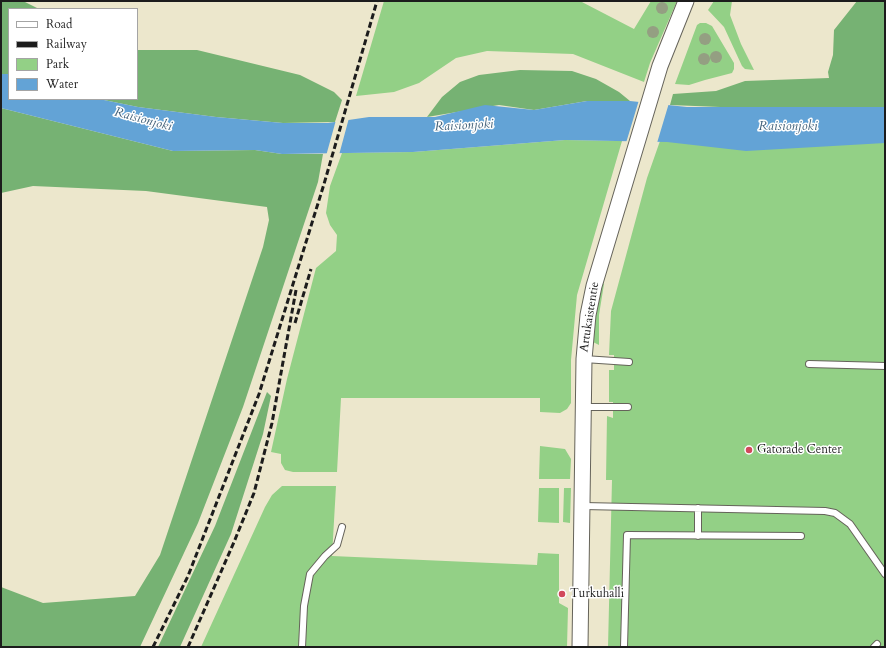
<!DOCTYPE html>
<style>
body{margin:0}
#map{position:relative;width:886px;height:648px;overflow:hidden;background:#ece7cc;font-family:Cardo,serif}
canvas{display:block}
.frame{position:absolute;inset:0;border:2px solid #1c1c1c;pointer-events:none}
.legend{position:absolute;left:8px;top:8px;width:130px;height:92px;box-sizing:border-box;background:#fff;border:1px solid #a4a4a4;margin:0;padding:5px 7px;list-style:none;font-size:12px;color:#1c1c1c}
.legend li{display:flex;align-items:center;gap:8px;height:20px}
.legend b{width:20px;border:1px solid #a4a4a4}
</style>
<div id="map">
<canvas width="886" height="648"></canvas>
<div class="frame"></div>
<ul class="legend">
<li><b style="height:5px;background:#fff"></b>Road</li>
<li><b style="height:5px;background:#1c1c1c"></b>Railway</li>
<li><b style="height:11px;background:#93d086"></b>Park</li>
<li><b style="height:11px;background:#63a3d6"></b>Water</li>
</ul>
</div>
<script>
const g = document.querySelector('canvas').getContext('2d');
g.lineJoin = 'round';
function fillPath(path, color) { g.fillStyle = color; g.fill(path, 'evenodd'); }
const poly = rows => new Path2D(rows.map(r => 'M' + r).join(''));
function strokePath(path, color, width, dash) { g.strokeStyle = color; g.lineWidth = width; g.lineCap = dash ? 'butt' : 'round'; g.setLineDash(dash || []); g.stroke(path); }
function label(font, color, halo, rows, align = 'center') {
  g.font = font + ' Cardo,serif'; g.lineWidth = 3; g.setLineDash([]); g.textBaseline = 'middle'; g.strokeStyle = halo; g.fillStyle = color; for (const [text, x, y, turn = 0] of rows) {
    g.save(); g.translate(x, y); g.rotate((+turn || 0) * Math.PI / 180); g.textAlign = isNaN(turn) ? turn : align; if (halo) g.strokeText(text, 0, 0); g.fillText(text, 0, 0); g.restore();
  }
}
fillPath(poly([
 [384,1,580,1,634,29,651,1,677,1,650,63,644,82,573,54,487,51,456,58,419,83,394,92,356,96],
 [714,1,732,1,730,15,741,44,754,70,745,69,742,66,724,27,708,10],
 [700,23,706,23,712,26,734,63,734,69,732,73,705,80,689,85,675,84,697,25],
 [565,140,622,141,577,295,571,360,571,403,567,409,560,413,540,412,540,398,341,398,337,472,293,472,285,470,281,463,281,454,271,452,287,379,316,268,336,251,337,235,330,225,326,213,330,186,342,153,413,152],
 [660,141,885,143,885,647,608,647,612,480,606,480,607,416,613,418,613,402,609,402,609,370,614,370,614,355,609,355,611,311,647,178],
 [603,283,604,284,599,315,599,345,593,342,596,315],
 [540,446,565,449,571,459,570,479,539,479],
 [282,486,336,486,332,556,537,565,538,553,559,554,559,603,568,608,567,647,201,647,265,507,272,495],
 [539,488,559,488,559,523,538,522],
 [564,488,571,488,570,523,563,522]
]), '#93d086');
fillPath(poly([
 [1,1,23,1,39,9,9,9,9,74,1,74],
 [857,1,885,1,885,107,745,108,670,105,673,94,716,91,745,81,829,78,828,72,833,55,834,30],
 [137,50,197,50,300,75,334,92,342,100,335,122,283,123,216,117,138,107,99,99,137,99],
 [520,70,572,71,596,79,619,92,630,101,587,101,534,110,499,105,427,117,442,97,460,82,479,75],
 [1,108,173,151,255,150,282,154,323,154,318,182,243,407,198,523,140,647,1,647,1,587,43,603,135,596,160,555,263,247,269,220,267,207,146,191,33,186,1,193],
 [267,392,271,396,263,434,231,534,180,647,158,647,215,526]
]), '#76b273');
fillPath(poly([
 [1,74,9,74,9,99,99,99,138,107,216,117,283,123,328,123,369,117,435,117,485,105,534,110,587,101,630,101,687,107,885,107,885,143,746,151,667,142,565,140,413,152,282,154,255,150,173,151,1,108]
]), '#63a3d6');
fillPath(poly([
 [639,100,669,103,657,143,626,143],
 [349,118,339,155,326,156,336,120]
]), '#ece7cc');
const service = poly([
 [584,359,629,362],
 [809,364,885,366],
 [583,407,628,407],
 [583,506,825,511,835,513,850,524,885,574],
 [698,508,698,536],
 [302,647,304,606,310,574,325,556,337,545,342,527],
 [624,647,627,535,801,536],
 [874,647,877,644]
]);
const tertiary = poly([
 [580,647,584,359,588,315,594,286,660,66,686,1]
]);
strokePath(service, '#65635a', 8);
strokePath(tertiary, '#65635a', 17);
strokePath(service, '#fff', 6);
strokePath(tertiary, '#fff', 15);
strokePath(poly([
 [295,323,311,269],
 [153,647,188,576,259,394,324,184,377,1],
 [188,647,234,542,254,493,272,423,296,290]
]), '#1c1c1c', 3, [6, 3]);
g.fillStyle = '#949f82';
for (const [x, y] of [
 [662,8],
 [653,32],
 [705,39],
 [716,57],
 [704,59]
]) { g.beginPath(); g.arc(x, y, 6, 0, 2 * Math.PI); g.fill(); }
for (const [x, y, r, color] of [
 [749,450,4,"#d1495b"],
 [562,594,4,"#d1495b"]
]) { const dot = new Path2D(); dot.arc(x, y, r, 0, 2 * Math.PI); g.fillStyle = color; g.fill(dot); strokePath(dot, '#fff', 1.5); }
label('12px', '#1c1c1c', '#fff', [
 ["Artukaistentie",590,317,-81]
]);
label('12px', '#1c1c1c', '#fff', [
 ["Gatorade Center",757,450],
 ["Turkuhalli",570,594]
], 'left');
label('italic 13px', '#406079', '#fff', [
 ["Raisionjoki",143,120,15],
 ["Raisionjoki",464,126,-3],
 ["Raisionjoki",788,127]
]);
</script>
